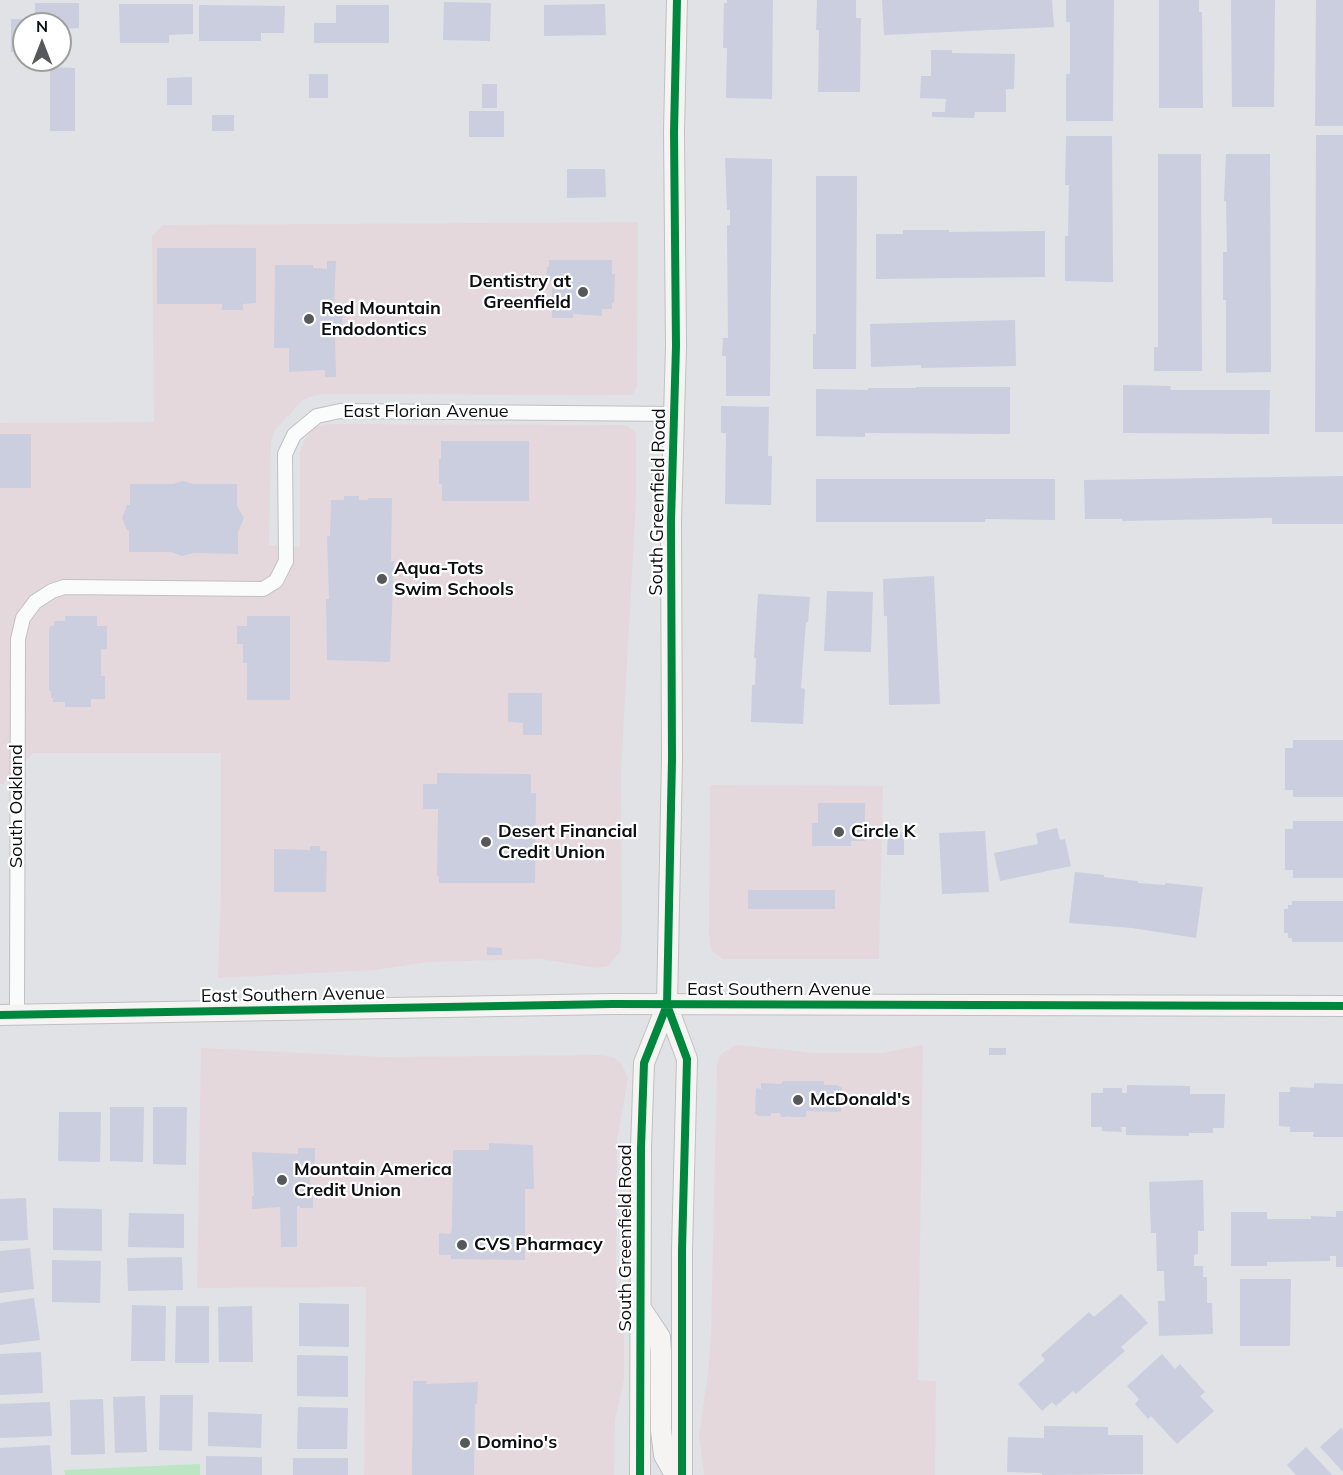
<!DOCTYPE html>
<style>
body{margin:0}
#map{position:relative;width:1343px;height:1475px;overflow:hidden;background:#e0e2e5;font-family:Mulish,sans-serif}
canvas{display:block}
.north{position:absolute;left:12px;top:12px;width:60px;height:60px;box-sizing:border-box;background:#fff;border:2px solid #9e9f9f;border-radius:50%;rotate:0deg;font-size:16px;font-weight:700;line-height:24px;text-align:center;color:#0d0e10}
.north::after{content:'';display:block;margin:auto;width:21px;height:27px;background:#57585b;clip-path:polygon(50% 0,100% 100%,50% 72%,0 100%)}
</style>
<div id="map">
<canvas width="1343" height="1475"></canvas>
<div class="north">N</div>
</div>
<script>
const g = document.querySelector('canvas').getContext('2d');
g.lineJoin = 'round';
function fillPath(path, color) { g.fillStyle = color; g.fill(path, 'evenodd'); }
const poly = rows => new Path2D(rows.map(r => 'M' + r).join(''));
function strokePath(path, color, width, dash) { g.strokeStyle = color; g.lineWidth = width; g.lineCap = dash ? 'butt' : 'round'; g.setLineDash(dash || []); g.stroke(path); }
function label(font, color, halo, rows, align = 'center') {
  g.font = font + ' Mulish,sans-serif'; g.lineWidth = 4.5; g.setLineDash([]); g.textBaseline = 'middle'; g.strokeStyle = halo; g.fillStyle = color; for (const [text, x, y, turn = 0] of rows) {
    g.save(); g.translate(x, y); g.rotate((+turn || 0) * Math.PI / 180); g.textAlign = isNaN(turn) ? turn : align; if (halo) g.strokeText(text, 0, 0); g.fillText(text, 0, 0); g.restore();
  }
}
fillPath(poly([
 [638,222,637,387,632,395,323,394,310,397,302,401,275,430,271,441,269,545,300,547,300,452,305,439,315,427,327,424,622,425,629,427,636,433,636,501,621,773,622,934,620,952,608,966,597,968,540,959,428,962,374,970,218,978,221,885,221,753,33,753,3,784,0,784,0,423,154,422,152,236,163,225],
 [710,785,883,786,879,959,723,959,711,950,709,934],
 [736,1045,815,1053,883,1053,923,1045,918,1380,936,1381,935,1475,704,1475,699,1435,708,1373,711,1335,717,1064,720,1055],
 [201,1048,384,1057,601,1055,613,1057,621,1063,628,1078,617,1141,616,1279,624,1328,624,1380,615,1420,614,1475,364,1475,366,1287,197,1288]
]), '#e5d8dd');
fillPath(poly([
 [200,1464,200,1475,65,1475,64,1470]
]), '#bce5c4');
fillPath(poly([
 [727,0,773,0,772,99,726,98,727,48,723,48,724,3,727,3],
 [817,0,856,0,856,18,861,18,860,92,818,92,819,30,816,30],
 [882,0,1052,0,1054,27,884,35],
 [1066,0,1114,0,1113,121,1066,121,1066,74,1070,74,1070,22,1066,22],
 [1159,0,1199,0,1199,12,1202,12,1203,108,1159,108],
 [1231,0,1275,0,1274,107,1232,107],
 [1316,0,1343,0,1343,126,1315,126],
 [444,2,491,3,490,41,443,40],
 [35,3,79,3,79,28,60,29,60,24,24,24,24,52,11,52,11,19,35,19],
 [119,4,193,4,193,34,169,35,169,43,120,43],
 [605,4,606,35,544,36,544,5],
 [199,5,285,6,284,33,261,33,261,41,199,41],
 [336,5,389,5,389,43,314,43,314,23,336,23],
 [931,50,952,50,952,53,1015,54,1014,89,1006,89,1006,112,975,112,974,118,932,117,932,112,945,112,946,99,920,98,921,76,931,76],
 [50,67,75,68,75,131,50,131],
 [309,74,328,74,328,98,309,98],
 [192,77,192,105,167,105,167,78],
 [482,84,497,84,497,108,482,108],
 [469,111,504,111,504,137,469,137],
 [212,115,234,115,234,131,212,131],
 [1316,135,1343,135,1343,432,1315,432],
 [1066,136,1112,136,1113,282,1065,281,1065,236,1068,236,1069,185,1065,185],
 [1158,154,1201,154,1202,371,1154,371,1154,347,1158,347],
 [1226,154,1270,154,1271,372,1226,373,1226,300,1223,300,1223,252,1227,252,1226,201,1224,201],
 [725,158,772,159,770,396,726,396,726,356,722,356,723,338,728,338,727,225,730,225,730,210,727,210],
 [567,169,605,169,606,197,567,198],
 [816,176,857,176,856,369,813,369,813,334,816,334],
 [903,230,949,230,949,232,1045,231,1045,277,876,279,876,234,903,234],
 [157,248,256,248,256,303,243,304,243,310,222,310,222,304,157,304],
 [549,260,612,260,612,274,615,274,614,303,612,303,612,309,602,309,602,316,573,314,573,318,552,318,552,281,546,281,547,267,549,267],
 [327,261,336,261,334,305,343,305,342,333,335,333,336,377,325,377,325,370,289,372,289,348,274,348,275,265,313,265,313,268,327,269],
 [1015,320,1016,366,921,368,921,365,871,367,870,324],
 [1123,385,1171,386,1170,390,1270,390,1269,434,1123,433],
 [916,387,1010,387,1010,434,865,433,865,437,816,436,816,389,868,390,868,388,916,388],
 [721,406,769,407,768,456,772,456,771,505,725,504,726,433,721,433],
 [0,434,31,434,31,488,0,488],
 [441,441,529,441,529,501,442,501,442,484,439,484,439,459,441,459],
 [1343,476,1343,524,1272,524,1272,518,1122,521,1122,519,1085,519,1084,480],
 [816,479,1055,479,1055,520,985,519,985,522,816,522],
 [183,481,194,484,237,484,237,506,244,518,238,532,238,554,194,553,182,556,171,552,129,552,129,530,127,530,122,518,127,505,130,505,130,484,173,484],
 [344,496,359,496,359,500,368,500,368,498,392,498,391,561,394,561,390,662,327,660,326,599,329,599,327,536,330,536,331,500,344,500],
 [934,576,940,704,889,705,887,616,884,616,883,579],
 [827,591,873,592,871,652,824,651],
 [758,594,810,597,808,622,806,622,801,688,805,689,803,724,751,722,752,685,755,685,756,658,754,658],
 [65,616,97,616,97,626,107,626,107,649,101,649,101,676,105,676,105,699,91,699,91,707,65,707,65,702,53,702,53,698,51,698,51,691,49,691,49,632,50,626,54,626,54,621,65,621],
 [247,616,290,616,290,700,247,700,247,663,243,663,243,644,237,644,237,626,247,626],
 [508,693,542,693,542,735,523,735,523,723,508,722],
 [1293,740,1343,740,1343,797,1293,797,1293,790,1285,790,1285,748,1293,748],
 [437,773,531,774,531,793,536,793,535,883,439,883,439,876,437,876,438,809,423,809,423,784,437,784],
 [818,803,865,803,865,841,851,841,851,846,812,846,812,823,818,823],
 [1293,821,1343,821,1343,878,1293,878,1293,870,1285,870,1285,829,1293,829],
 [1057,828,1060,840,1065,839,1071,866,1000,881,994,853,1038,844,1036,833],
 [985,831,989,892,942,894,939,833],
 [888,832,904,832,904,855,887,855],
 [310,846,320,846,320,851,327,851,326,892,274,892,274,849,310,850],
 [1075,872,1104,875,1104,877,1138,881,1138,883,1165,885,1165,883,1203,887,1196,938,1132,928,1069,923],
 [748,890,835,890,835,909,748,909],
 [1292,901,1343,901,1343,942,1292,942,1292,938,1288,938,1288,933,1284,933,1284,909,1288,909,1288,905,1292,905],
 [487,947,502,948,502,955,487,955],
 [989,1048,1006,1048,1006,1055,989,1055],
 [783,1081,824,1081,824,1085,837,1085,842,1088,841,1112,806,1111,806,1117,789,1117,789,1115,788,1117,781,1117,780,1113,771,1113,771,1116,757,1116,757,1114,755,1114,756,1088,761,1089,761,1083,781,1084],
 [1314,1083,1343,1084,1343,1137,1313,1137,1314,1132,1290,1132,1290,1127,1279,1126,1279,1092,1290,1092,1290,1087,1314,1088],
 [1127,1085,1190,1086,1190,1094,1225,1094,1224,1128,1213,1128,1213,1133,1189,1133,1189,1136,1126,1135,1126,1127,1121,1127,1122,1132,1102,1131,1102,1127,1091,1127,1091,1093,1103,1093,1103,1088,1122,1088,1122,1093,1127,1093],
 [110,1107,144,1107,143,1162,110,1161],
 [153,1107,187,1107,186,1165,153,1164],
 [59,1112,101,1112,100,1162,58,1161],
 [489,1143,533,1145,534,1189,525,1189,525,1260,451,1259,451,1255,439,1255,439,1233,451,1234,452,1227,453,1150,489,1150],
 [298,1148,315,1148,315,1165,310,1165,310,1196,313,1196,313,1208,300,1208,300,1206,297,1206,297,1247,281,1247,280,1207,252,1209,252,1196,254,1196,252,1152,298,1154],
 [1203,1180,1204,1231,1198,1231,1198,1254,1194,1255,1194,1266,1203,1266,1203,1277,1207,1277,1207,1303,1212,1303,1213,1334,1159,1336,1158,1301,1165,1301,1164,1271,1157,1271,1156,1233,1151,1233,1149,1182],
 [26,1198,28,1240,0,1241,0,1199],
 [53,1208,102,1209,102,1251,53,1250],
 [1336,1211,1343,1211,1343,1267,1336,1267,1336,1256,1330,1256,1330,1261,1267,1262,1267,1266,1231,1266,1231,1212,1267,1212,1267,1219,1311,1219,1311,1216,1336,1217],
 [129,1213,184,1214,184,1248,128,1247],
 [30,1248,34,1289,0,1293,0,1251],
 [182,1257,183,1290,128,1291,127,1258],
 [52,1260,101,1261,100,1303,52,1302],
 [1240,1279,1291,1279,1290,1346,1240,1346],
 [1121,1294,1148,1323,1121,1347,1125,1351,1076,1394,1073,1391,1056,1406,1052,1402,1042,1411,1018,1384,1045,1360,1041,1355,1089,1312,1094,1317],
 [34,1298,40,1340,0,1345,0,1303],
 [299,1303,349,1304,349,1347,299,1346],
 [132,1305,166,1306,165,1361,131,1361],
 [176,1306,209,1306,209,1363,175,1363],
 [252,1306,253,1362,219,1362,218,1307],
 [41,1352,43,1393,0,1395,0,1354],
 [1162,1354,1175,1369,1180,1364,1205,1392,1200,1396,1214,1411,1177,1444,1151,1416,1148,1419,1135,1404,1139,1399,1127,1386],
 [297,1355,348,1356,348,1397,297,1396],
 [413,1381,427,1381,426,1384,478,1382,477,1404,475,1404,474,1475,412,1475],
 [160,1395,193,1395,192,1451,159,1450],
 [145,1396,147,1452,115,1453,113,1397],
 [103,1399,105,1454,71,1455,70,1400],
 [50,1402,52,1436,0,1438,0,1404],
 [298,1407,348,1408,347,1449,297,1449],
 [208,1412,262,1414,261,1448,208,1446],
 [1044,1426,1108,1427,1108,1435,1143,1435,1143,1474,1042,1475,1042,1473,1007,1472,1008,1437,1044,1438],
 [1341,1428,1343,1431,1343,1472,1320,1447],
 [50,1445,52,1475,0,1475,0,1448],
 [1306,1447,1332,1475,1296,1475,1287,1465],
 [206,1456,262,1457,262,1475,206,1475],
 [293,1458,348,1458,348,1475,293,1475]
]), '#cacedf');
const street = poly([
 [17,1015,18,639,23,618,35,602,52,591,64,587,263,589,276,581,286,561,285,454,294,435,317,416,340,411,674,414]
]);
const secondary = poly([
 [667,1005,687,1059,682,1250,682,1475],
 [0,1015,612,1004,1343,1006],
 [640,1307,660,1337,661,1352,661,1430,664,1455,673,1471,682,1474],
 [640,1475,641,1148,644,1063,667,1005,672,759,671,521,676,346,674,132,677,0]
]);
strokePath(street, '#bfc0c2', 16);
strokePath(secondary, '#bfc0c2', 22);
strokePath(street, '#fafbfb', 14);
strokePath(secondary, '#f6f3f3', 20);
strokePath(poly([
 [667,1005,687,1059,682,1250,682,1475],
 [0,1015,612,1004,1343,1006],
 [640,1475,641,1148,644,1063,667,1005,672,759,671,521,676,346,674,132,677,0]
]), '#00873e', 8);
for (const [x, y, r, color] of [
 [583,292,6,"#57585b"],
 [309,319,6,"#57585b"],
 [382,579,6,"#57585b"],
 [839,832,6,"#57585b"],
 [486,842,6,"#57585b"],
 [798,1100,6,"#57585b"],
 [282,1180,6,"#57585b"],
 [462,1245,6,"#57585b"],
 [465,1443,6,"#57585b"]
]) { const dot = new Path2D(); dot.arc(x, y, r, 0, 2 * Math.PI); g.fillStyle = color; g.fill(dot); strokePath(dot, '#fff', 2); }
label('bold 18px', '#0d0e10', '#fff', [
 ["Dentistry at",571,282,"right"],
 ["Greenfield",571,303,"right"],
 ["Red Mountain",321,309],
 ["Endodontics",321,330],
 ["Aqua-Tots",394,569],
 ["Swim Schools",394,590],
 ["Desert Financial",498,832],
 ["Credit Union",498,853],
 ["Circle K",851,832],
 ["McDonald's",810,1100],
 ["Mountain America",294,1170],
 ["Credit Union",294,1191],
 ["CVS Pharmacy",474,1245],
 ["Domino's",477,1443]
], 'left');
label('18px', '#0d0e10', '#fff', [
 ["East Florian Avenue",426,412],
 ["South Greenfield Road",658,502,-89],
 ["South Oakland",17,806,-90],
 ["East Southern Avenue",779,990],
 ["East Southern Avenue",293,995,-1],
 ["South Greenfield Road",626,1238,-90]
]);
</script>
